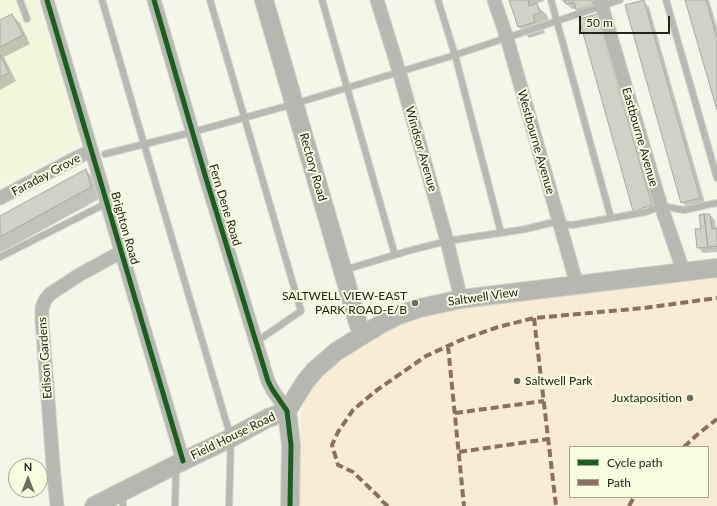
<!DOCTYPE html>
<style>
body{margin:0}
#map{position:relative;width:717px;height:506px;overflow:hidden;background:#f4f6e7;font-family:Lato,sans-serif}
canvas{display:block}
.legend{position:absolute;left:569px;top:446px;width:140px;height:52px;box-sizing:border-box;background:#f8fce1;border:1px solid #a2a591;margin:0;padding:5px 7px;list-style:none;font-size:12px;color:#222319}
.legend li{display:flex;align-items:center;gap:8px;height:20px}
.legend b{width:20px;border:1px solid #a2a591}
.north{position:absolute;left:8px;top:458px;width:40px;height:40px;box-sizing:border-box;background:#f8fce1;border:1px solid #a2a591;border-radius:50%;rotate:0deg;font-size:11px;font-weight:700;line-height:16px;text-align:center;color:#222319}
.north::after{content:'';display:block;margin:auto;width:14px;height:18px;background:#6c6d61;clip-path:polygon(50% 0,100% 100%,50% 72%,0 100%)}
.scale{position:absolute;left:579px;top:16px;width:91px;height:18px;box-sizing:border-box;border:2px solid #222319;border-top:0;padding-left:5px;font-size:12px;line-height:14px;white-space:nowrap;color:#222319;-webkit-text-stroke:3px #f8fce1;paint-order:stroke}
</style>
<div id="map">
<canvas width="717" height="506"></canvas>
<ul class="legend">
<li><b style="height:5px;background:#1b5e20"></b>Cycle path</li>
<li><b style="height:5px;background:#8d6e63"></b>Path</li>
</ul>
<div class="north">N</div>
<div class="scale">50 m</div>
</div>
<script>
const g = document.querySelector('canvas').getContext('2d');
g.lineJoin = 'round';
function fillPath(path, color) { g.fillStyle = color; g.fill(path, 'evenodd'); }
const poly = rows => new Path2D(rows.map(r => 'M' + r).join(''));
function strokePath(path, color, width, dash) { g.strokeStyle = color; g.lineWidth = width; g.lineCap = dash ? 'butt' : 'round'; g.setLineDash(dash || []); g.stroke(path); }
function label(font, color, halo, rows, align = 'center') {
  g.font = font + ' Lato,sans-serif'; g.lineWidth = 4; g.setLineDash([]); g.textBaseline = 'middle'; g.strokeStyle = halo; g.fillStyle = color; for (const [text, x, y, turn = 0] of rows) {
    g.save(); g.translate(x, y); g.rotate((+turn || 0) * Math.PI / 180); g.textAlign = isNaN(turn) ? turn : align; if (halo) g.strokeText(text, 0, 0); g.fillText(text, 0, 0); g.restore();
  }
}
fillPath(poly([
 [0,0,37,0,80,143,0,185]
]), '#f2f6dc');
fillPath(poly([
 [717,277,717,506,300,506,301,417,307,393,326,369,362,343,406,321,451,309],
 [570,447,708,447,708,497,570,497]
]), '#f8edd4');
fillPath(poly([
 [510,0,543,0,544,1,535,4,547,15,550,24,543,26,545,33,529,38,519,27],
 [561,0,594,0,598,10,582,15,577,8,572,9,568,5,567,5],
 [686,0,709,0,717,27,717,107],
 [643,1,649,7,705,203,688,208,682,202],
 [11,15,20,23,30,44,4,57,16,81,0,90,0,21],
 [597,15,602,20,657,211,640,216,634,210],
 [86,170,96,181,101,198,0,253,0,217],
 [710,215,715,220,716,229,717,229,717,252,703,253,698,247,702,229]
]), '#0003');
const building = poly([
 [509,0,528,0,529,6,537,3,540,13,533,15,535,22,518,27,509,0],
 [565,0,592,0,593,5,576,10,574,2,566,4,565,0],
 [644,0,700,198,681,203,625,5,644,0],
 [685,0,706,0,717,38,717,110,685,0],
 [12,14,23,35,0,47,0,20,12,14],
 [597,14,652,205,633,211,579,19,597,14],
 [0,55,9,73,0,77,0,55],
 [86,169,91,187,0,237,0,216,86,169],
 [704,214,708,247,697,248,695,229,701,229,699,215,704,214],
 [704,214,710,214,712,229,717,228,717,246,708,247,704,214]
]);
fillPath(building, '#d2d1c5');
strokePath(building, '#aaa99e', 1);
const lane = poly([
 [20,0,27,19],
 [102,0,144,144,231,438,229,506],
 [210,0,301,311,256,342],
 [322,0,395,255],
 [438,0,455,55,501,233],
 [551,0,611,218],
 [666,0,717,178],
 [105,154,193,132,294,104,455,55,620,0],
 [0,257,107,203],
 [344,270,408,251,447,241,526,229,550,223,572,225,646,212,661,206,684,210,717,203],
 [174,468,176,472,175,506],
 [123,506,123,495]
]);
const street = poly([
 [47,0,183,461],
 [154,0,205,175,268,381,272,389,287,411],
 [377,0,399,71,447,241,461,299],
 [494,0,507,38,577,285],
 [600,0,661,206,684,273],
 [0,198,76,158,91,151],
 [57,506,53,465,42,321,42,308,45,300,50,294,79,275,121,252]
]);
const secondary = poly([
 [264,0,358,323,363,334],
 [287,411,305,382,315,370,337,351,381,324,399,315,420,308,461,299,717,268],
 [287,411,291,445,290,506],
 [94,506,183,461,231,438,268,418,287,411]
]);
strokePath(lane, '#d2d3c8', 8);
strokePath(street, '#d2d3c8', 15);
strokePath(secondary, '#d2d3c8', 20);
strokePath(lane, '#b7bab2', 6);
strokePath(street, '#b7bab2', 13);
strokePath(secondary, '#b5b8b0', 18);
strokePath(poly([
 [534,318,556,506],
 [448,346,464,506],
 [455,413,544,401],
 [684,447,698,434,717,419],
 [459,452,548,439],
 [388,506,383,502,378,496,353,472,338,465,332,445,338,432,353,410,377,390,426,356,461,340,498,327,534,318,644,308,717,298],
 [629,506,634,497]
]), '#8d6e63', 4, [8, 4]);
strokePath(poly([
 [47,0,183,461],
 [154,0,205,175,268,381,272,389,287,411,291,445,290,506]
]), '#1b5e20', 5);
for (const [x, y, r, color] of [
 [415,303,4,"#6c6d61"],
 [517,381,4,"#6c6d61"],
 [690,398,4,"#6c6d61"]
]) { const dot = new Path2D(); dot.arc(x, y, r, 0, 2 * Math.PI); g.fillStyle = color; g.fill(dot); strokePath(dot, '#f8fce1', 1.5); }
label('12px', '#222319', '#f8fce1', [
 ["Eastbourne Avenue",640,137,74],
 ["Westbourne Avenue",536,142,74],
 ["Windsor Avenue",421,149,74],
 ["Rectory Road",313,167,74],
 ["Faraday Grove",46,175,-28],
 ["Fern Dene Road",225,205,73],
 ["Brighton Road",125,228,74],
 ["Saltwell View",483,297,-8],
 ["Edison Gardens",45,358,-94],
 ["Field House Road",233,436,-26]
]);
label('12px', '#222319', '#f8fce1', [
 ["SALTWELL VIEW-EAST",407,296],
 ["PARK ROAD-E/B",407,310],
 ["Saltwell Park",525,381,"left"],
 ["Juxtaposition",682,398]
], 'right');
</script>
